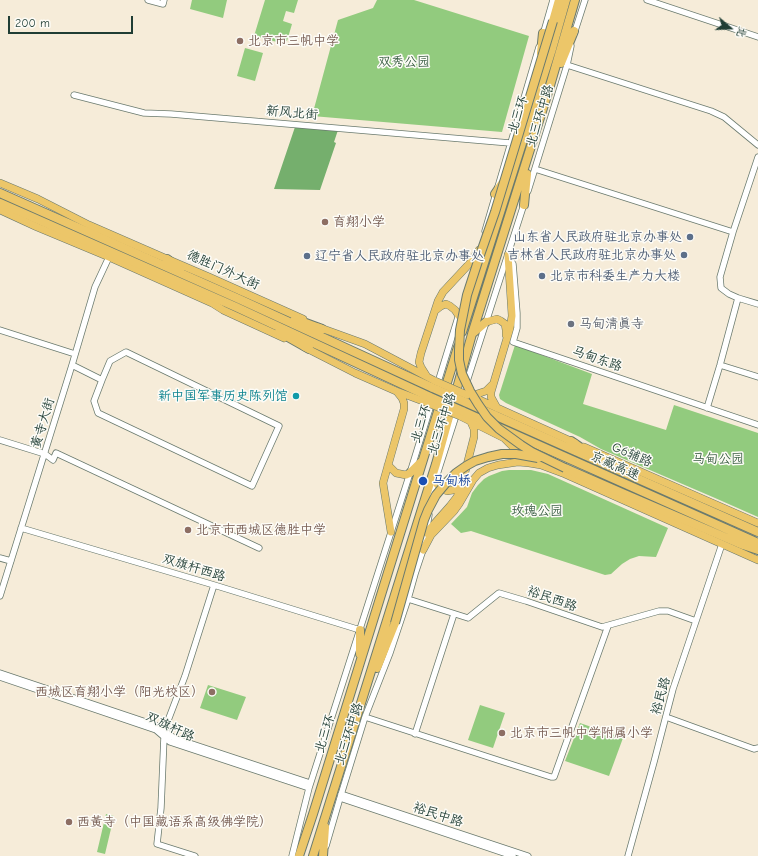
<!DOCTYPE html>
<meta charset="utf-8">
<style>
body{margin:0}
#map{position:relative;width:758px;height:856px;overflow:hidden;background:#f6ecd9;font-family:"Comic Neue","LXGW WenKai TC",sans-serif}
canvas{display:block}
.north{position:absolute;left:710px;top:8px;width:40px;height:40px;-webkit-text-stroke:3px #fdfcf7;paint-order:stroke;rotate:109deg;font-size:11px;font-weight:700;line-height:16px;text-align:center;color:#1f3d34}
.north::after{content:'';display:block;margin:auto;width:14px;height:18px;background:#1f3d34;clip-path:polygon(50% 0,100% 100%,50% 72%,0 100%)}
.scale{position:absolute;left:8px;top:16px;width:125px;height:18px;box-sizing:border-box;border:2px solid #1f3d34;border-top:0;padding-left:5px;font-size:12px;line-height:14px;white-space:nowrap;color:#1f3d34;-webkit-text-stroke:3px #fdfcf7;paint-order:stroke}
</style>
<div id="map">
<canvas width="758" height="856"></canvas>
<div class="north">北</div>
<div class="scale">200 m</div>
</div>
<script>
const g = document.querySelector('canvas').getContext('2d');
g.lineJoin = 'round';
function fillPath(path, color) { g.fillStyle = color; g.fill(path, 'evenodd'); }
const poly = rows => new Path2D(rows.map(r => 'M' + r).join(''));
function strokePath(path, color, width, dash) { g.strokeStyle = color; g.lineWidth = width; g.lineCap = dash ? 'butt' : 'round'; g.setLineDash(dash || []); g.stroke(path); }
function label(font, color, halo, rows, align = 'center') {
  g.font = font + ' "Comic Neue","LXGW WenKai TC",sans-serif'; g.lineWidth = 3; g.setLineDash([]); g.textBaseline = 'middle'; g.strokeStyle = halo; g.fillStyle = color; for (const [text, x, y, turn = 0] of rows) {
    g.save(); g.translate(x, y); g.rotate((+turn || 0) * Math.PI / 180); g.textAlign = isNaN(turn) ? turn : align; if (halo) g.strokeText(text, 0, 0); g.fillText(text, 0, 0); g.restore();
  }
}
fillPath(poly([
 [192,0,227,0,223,18,190,9],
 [265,0,298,0,294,13,286,11,283,21,292,24,287,41,279,38,280,32,277,42,254,36],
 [377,0,414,0,529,36,502,132,312,116,338,20,373,8],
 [245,48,263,53,255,81,237,76],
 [515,345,592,374,583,404,666,430,674,405,758,433,758,517,715,498,601,449,580,437,506,403,500,399,499,395,501,389],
 [509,470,531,470,548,474,668,528,656,557,639,556,630,559,622,564,611,574,605,575,471,531,461,533,451,524,467,507,472,493,478,485,484,479,489,476,502,471],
 [208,685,246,697,237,720,200,708],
 [480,705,505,713,493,748,468,740],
 [580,723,623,738,609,776,565,761],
 [106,814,114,816,105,854,97,852]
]), '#92cb7e');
fillPath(poly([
 [295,127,338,130,334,142,336,143,320,190,274,189]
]), '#75af6d');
const minor = poly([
 [148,0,163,4,164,0],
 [647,0,758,37],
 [574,34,585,0],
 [543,35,553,0],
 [567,65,711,111,724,117,758,145],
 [74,95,144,113,171,114,510,143],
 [535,169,733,232],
 [528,191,567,65,571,46],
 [485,231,539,47],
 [508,256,513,264,517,313,517,328,513,342,758,425],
 [738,298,758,304],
 [0,330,75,354],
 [72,365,102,380,94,401,98,413,252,486,279,426,126,352,110,361,102,380],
 [720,365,758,377],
 [707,408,720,365,738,298,729,294,721,288,720,277,733,232,758,157],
 [0,440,45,454,53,460,56,453,259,548],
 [432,499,435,481,525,201],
 [21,528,214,585,360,630],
 [0,558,11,561],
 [0,596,72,365,95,287,109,257],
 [408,599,468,618,499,593,526,601,602,627,659,611,668,611,696,621],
 [0,673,158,726,174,738,310,783],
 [0,677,156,730,170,742,309,788],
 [365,717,504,762,551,777,554,777,608,626],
 [666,717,754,749,758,748],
 [415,734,454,614],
 [341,794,528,856],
 [340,798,513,856],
 [326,846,340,798,365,717,390,653,408,599,415,574,423,550,429,515],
 [195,856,157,844,161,808,164,737,164,731,185,676,214,585],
 [292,856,309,788,410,473,459,314],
 [628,856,654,762,673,689,722,544]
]);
const major = poly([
 [0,183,38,199,89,225,167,259,209,277,303,319],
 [0,210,37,227,109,257,212,303,223,310,284,338],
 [436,310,441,306,446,304,450,306,455,310,459,316],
 [486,322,497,319,501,321,505,324,506,330,506,335],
 [318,327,365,344,435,381],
 [304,347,355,373,396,391,428,403],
 [426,375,421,367,419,362,421,353,438,301,443,292,470,263,479,250],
 [471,396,486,391,492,385],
 [473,397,575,443],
 [497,408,491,397,491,392,510,328,512,316,508,255],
 [460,416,504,438,523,457],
 [584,447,758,523],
 [388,465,396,473,406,475,410,473],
 [435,481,439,487,447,491,453,490,462,484],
 [391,532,383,483,404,409,404,403,402,398,398,393],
 [426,533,450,506,457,497,462,484,474,437,474,429,470,420],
 [423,550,431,535,454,511,459,504,473,480,479,473,488,468,498,465,518,462,529,463,541,465,565,474,758,560]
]);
const highway = poly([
 [553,21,559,0],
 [541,53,543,33],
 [561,63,574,31],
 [0,193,239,299,433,388],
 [495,194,503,182],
 [0,203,236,307,430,397],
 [524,205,527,174],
 [167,259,180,269],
 [295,319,322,329],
 [279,332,309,349],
 [462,332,552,49,566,0],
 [473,333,486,322],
 [465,402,758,532],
 [462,411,758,543],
 [571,441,590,454],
 [565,468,622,493,743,545,758,550],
 [410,473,421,462],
 [360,630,360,654],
 [377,668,395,623],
 [299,856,313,814,458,347],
 [313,856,436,464,472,334,549,89,575,0],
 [323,856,325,827]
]);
strokePath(minor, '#6a7a6e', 7);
strokePath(major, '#6a7a6e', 8);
strokePath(highway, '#6a7a6e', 10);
strokePath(minor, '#fff', 5.5);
strokePath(major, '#ecc669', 7);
strokePath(highway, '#ecc669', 8);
const majorBridge = poly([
 [435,381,467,395],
 [428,403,460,416]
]);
const highwayBridge = poly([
 [553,21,495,212,480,255,467,295,460,330,459,350,459,360,462,374,470,391,478,404,487,417,499,429,521,445,532,452,565,468],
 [433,388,465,402],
 [430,397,462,411],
 [395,623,424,520,428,510,436,495,446,483,456,473,466,466,475,461,488,457,502,454,516,454,538,458]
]);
strokePath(majorBridge, '#6a7a6e', 8, []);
strokePath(highwayBridge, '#6a7a6e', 10, []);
strokePath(majorBridge, '#ecc669', 7);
strokePath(highwayBridge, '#ecc669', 8);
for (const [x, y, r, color] of [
 [240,41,4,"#8d6e63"],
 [325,222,4,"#8d6e63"],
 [690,237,4,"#5c6f8a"],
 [684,255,4,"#5c6f8a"],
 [307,256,4,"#5c6f8a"],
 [542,276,4,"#5c6f8a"],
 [571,324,4,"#6b7280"],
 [296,396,4,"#0f9aa8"],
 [423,481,5,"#1a4fb4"],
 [188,530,4,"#8d6e63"],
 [212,692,4,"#8d6e63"],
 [502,733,4,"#8d6e63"],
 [69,822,4,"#8d6e63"]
]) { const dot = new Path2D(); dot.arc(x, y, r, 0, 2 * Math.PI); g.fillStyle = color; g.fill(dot); strokePath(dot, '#fdfcf7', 1.5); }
label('13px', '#785e54', '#fdfcf7', [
 ["北京市三帆中学",248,41],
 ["育翔小学",333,222],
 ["北京市西城区德胜中学",196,530],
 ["西城区育翔小学（阳光校区）",204,692,"right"],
 ["北京市三帆中学附属小学",510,733],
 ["西黃寺（中国藏语系高级佛学院）",77,822]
], 'left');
label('13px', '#3c6046', '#fdfcf7', [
 ["双秀公园",404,62],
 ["马甸公园",718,459],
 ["玫瑰公园",537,511]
]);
label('13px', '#1f3d34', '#fdfcf7', [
 ["新风北街",292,113,5],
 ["北三环",518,115,-73],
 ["北三环中路",540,116,-73],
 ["德胜门外大街",223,270,24],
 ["马甸东路",597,359,19],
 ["黄寺大街",43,423,-73],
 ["北三环",421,424,-73],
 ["北三环中路",442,424,-72],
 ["G6辅路",632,455,23],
 ["京藏高速",615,466,24],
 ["双旗杆西路",194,568,17],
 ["裕民西路",552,599,19],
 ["裕民路",661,696,-74],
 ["双旗杆路",170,727,25],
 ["北三环",325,734,-73],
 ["北三环中路",349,734,-72],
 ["裕民中路",438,815,18]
]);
label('13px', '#4e5e75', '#fdfcf7', [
 ["山东省人民政府驻北京办事处",682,237],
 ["吉林省人民政府驻北京办事处",676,255],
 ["辽宁省人民政府驻北京办事处",315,256,"left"],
 ["北京市科委生产力大楼",550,276,"left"]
], 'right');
label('13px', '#5b616d', '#fdfcf7', [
 ["马甸清真寺",579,324]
], 'left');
label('13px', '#0d838f', '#fdfcf7', [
 ["新中国军事历史陈列馆",288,396]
], 'right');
label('13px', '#164399', '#fdfcf7', [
 ["马甸桥",432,481]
], 'left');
</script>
